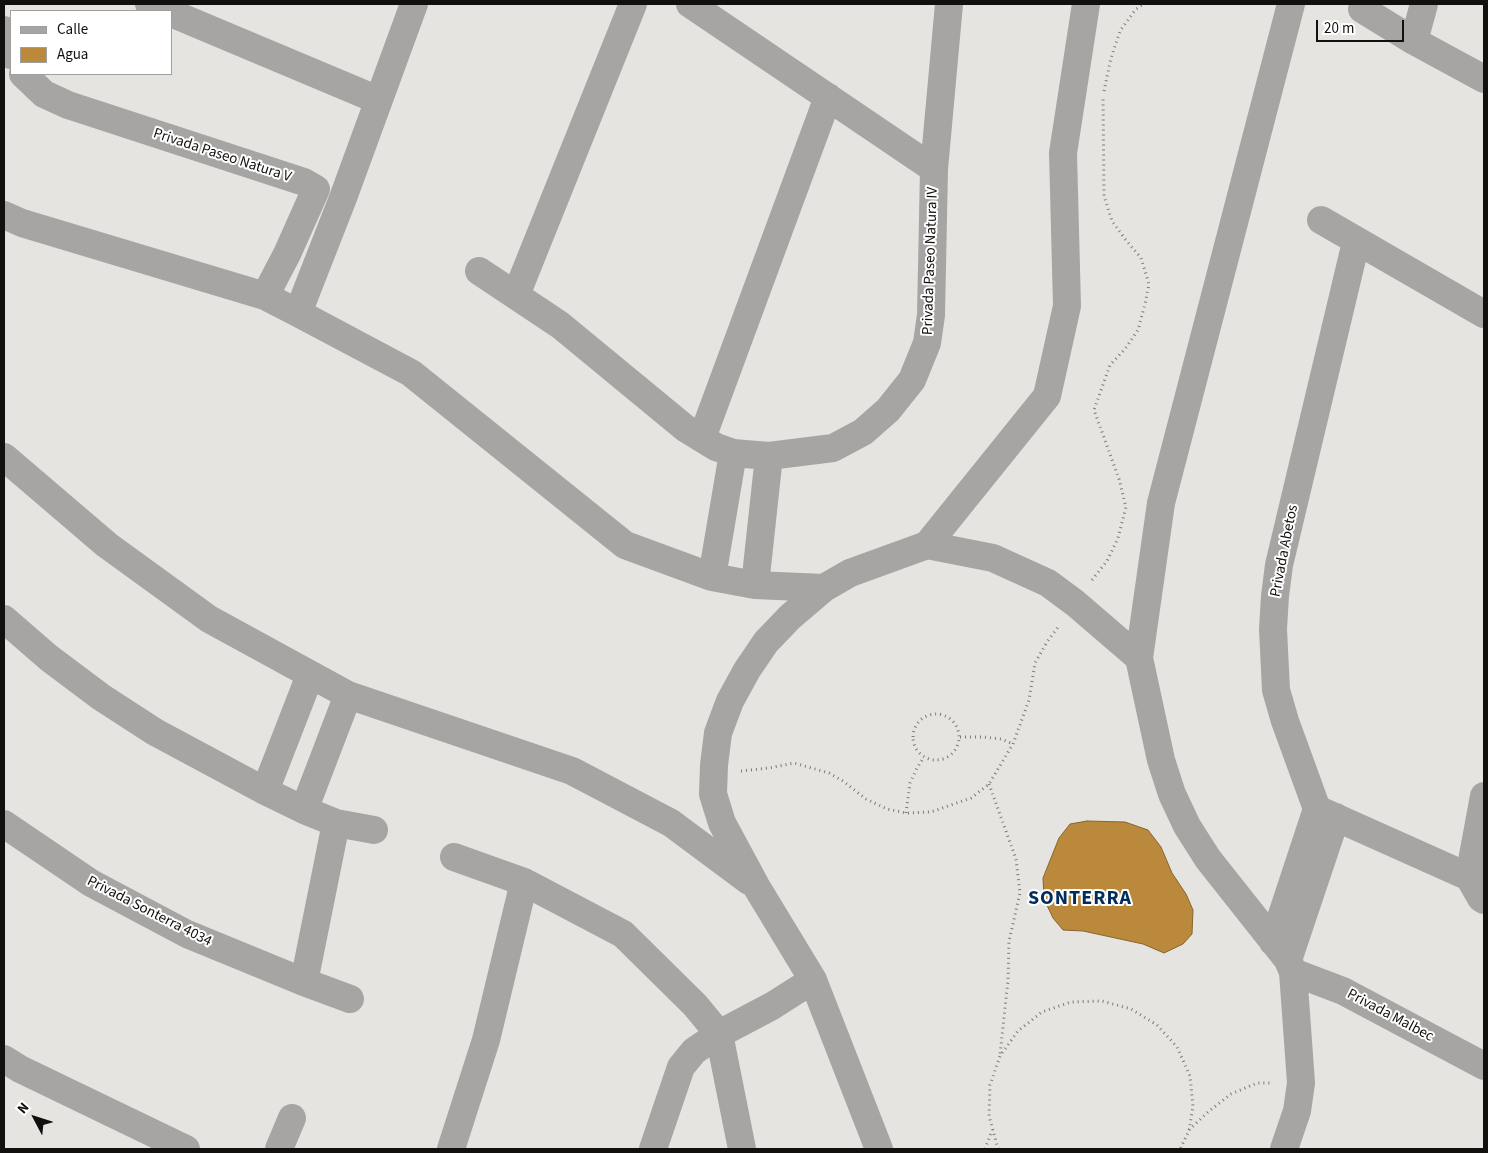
<!DOCTYPE html>
<style>
body{margin:0}
#map{position:relative;width:1488px;height:1153px;overflow:hidden;background:#e6e4e0;font-family:"Source Sans 3",sans-serif}
canvas{display:block}
.frame{position:absolute;inset:0;border:5px solid #11100f;pointer-events:none}
.legend{position:absolute;left:10px;top:10px;width:162px;height:65px;box-sizing:border-box;background:#fff;border:1px solid #a09f9f;margin:0;padding:6px 9px;list-style:none;font-size:15px;color:#11100f}
.legend li{display:flex;align-items:center;gap:10px;height:25px}
.legend b{width:25px;border:1px solid #a09f9f}
.north{position:absolute;left:10px;top:1093px;width:50px;height:50px;-webkit-text-stroke:4px #fff;paint-order:stroke;rotate:310deg;font-size:14px;font-weight:700;line-height:20px;text-align:center;color:#11100f}
.north::after{content:'';display:block;margin:auto;width:18px;height:22px;background:#11100f;clip-path:polygon(50% 0,100% 100%,50% 72%,0 100%)}
.scale{position:absolute;left:1316px;top:20px;width:88px;height:22px;box-sizing:border-box;border:2px solid #11100f;border-top:0;padding-left:6px;font-size:15px;line-height:18px;white-space:nowrap;color:#11100f;-webkit-text-stroke:4px #fff;paint-order:stroke}
</style>
<div id="map">
<canvas width="1488" height="1153"></canvas>
<div class="frame"></div>
<ul class="legend">
<li><b style="height:6px;background:#a6a5a3"></b>Calle</li>
<li><b style="height:14px;background:#ba893c"></b>Agua</li>
</ul>
<div class="north">N</div>
<div class="scale">20 m</div>
</div>
<script>
const g = document.querySelector('canvas').getContext('2d');
g.lineJoin = 'round';
function fillPath(path, color) { g.fillStyle = color; g.fill(path, 'evenodd'); }
const poly = rows => new Path2D(rows.map(r => 'M' + r).join(''));
function strokePath(path, color, width, dash) { g.strokeStyle = color; g.lineWidth = width; g.lineCap = dash ? 'butt' : 'round'; g.setLineDash(dash || []); g.stroke(path); }
function label(font, color, halo, rows, align = 'center') {
  g.font = font + ' "Source Sans 3",sans-serif'; g.lineWidth = 4; g.setLineDash([]); g.textBaseline = 'middle'; g.strokeStyle = halo; g.fillStyle = color; for (const [text, x, y, turn = 0] of rows) {
    g.save(); g.translate(x, y); g.rotate((+turn || 0) * Math.PI / 180); g.textAlign = isNaN(turn) ? turn : align; if (halo) g.strokeText(text, 0, 0); g.fillText(text, 0, 0); g.restore();
  }
}
const water = poly([
 [1087,821,1125,822,1148,830,1161,847,1172,873,1186,894,1193,910,1192,934,1183,944,1164,953,1143,944,1083,931,1063,930,1053,918,1044,899,1043,878,1059,838,1070,824,1087,821]
]);
fillPath(water, '#ba893c');
strokePath(water, '#87652e', 1);
strokePath(poly([
 [1104,91,1111,58,1120,31,1136,9,1144,4],
 [1092,580,1107,561,1118,538,1126,507,1119,479,1094,410,1110,365,1125,349,1138,330,1145,304,1149,284,1141,258,1125,239,1112,221,1104,196,1103,97],
 '913 737a23 23 0 1 1 46 0a23 23 0 1 1-46 0Z',
 [960,737,983,737,1001,739,1013,744],
 [741,771,769,768,794,763,829,773,843,781,866,799,887,809,906,813,931,812,971,798,989,784,1013,744,1029,700,1035,663,1047,642,1059,626],
 [989,784,1016,859,1020,893,1009,941,1008,980,1000,1055],
 [906,813,910,783,917,768,924,757],
 [1189,1130,1208,1112,1231,1094,1257,1083,1272,1083],
 [985,1149,992,1130],
 [999,1149,997,1145,989,1116,990,1085,1000,1056,1018,1031,1042,1012,1071,1002,1102,1001,1131,1009,1157,1025,1177,1047,1190,1076,1193,1106,1189,1131,1180,1149]
]), '#7d7b79', 3, [1, 4]);
strokePath(poly([
 [149,4,167,11],
 [690,4,934,169],
 [1362,9,1414,41,1484,79],
 [171,13,378,100],
 [4,30,11,55],
 [1414,41,1424,4],
 [23,74,44,94,68,105,304,182,316,189,287,254,265,296],
 [4,215,22,223,265,296,298,313,411,373,625,545,712,577,755,585,824,588],
 [1321,220,1484,314],
 [479,271,560,325,685,428,716,447,733,453,769,456,833,448,863,432,888,410,912,380,927,343,931,315,934,169,949,4],
 [516,295,633,4],
 [298,313,343,198,414,4],
 [702,438,828,97],
 [4,457,107,545,209,619,348,695,572,771,671,823,749,881],
 [927,545,1047,396,1067,306,1063,153,1086,4],
 [712,577,733,453],
 [755,585,769,456],
 [4,619,49,658,101,697,155,732,265,791,304,810,336,823,374,830],
 [1139,658,1161,503,1291,4],
 [265,791,310,675],
 [1317,809,1469,877,1481,898,1484,900],
 [304,810,348,695],
 [4,824,91,883,187,934,304,982,350,999],
 [454,857,524,882,623,934,695,1005,719,1034,742,1149],
 [1469,877,1484,796],
 [1273,942,1317,809,1285,721,1276,690,1273,629,1275,596,1279,565,1356,242],
 [1288,960,1336,817],
 [1293,972,1343,991,1484,1066],
 [304,982,336,823],
 [4,1059,20,1069,186,1149],
 [279,1149,292,1118],
 [451,1149,486,1040,524,882],
 [653,1149,681,1067,694,1051,719,1034,772,1006,813,980],
 [879,1149,813,980,756,886,722,823,713,794,714,765,718,733,730,701,747,670,766,642,790,617,824,588,850,573,927,545,993,558,1048,583,1075,603,1139,658,1161,760,1172,794,1187,826,1208,859,1288,960,1293,972,1301,1083,1297,1111,1284,1149]
]), '#a6a5a3', 28);
label('15px', '#11100f', '#fff', [
 ["Privada Paseo Natura V",222,156,18],
 ["Privada Paseo Natura IV",931,261,-88],
 ["Privada Abetos",1285,551,-79],
 ["Privada Sonterra 4034",149,912,27],
 ["Privada Malbec",1390,1016,28]
]);
g.letterSpacing = '1px';
label('bold 20px', '#012c5e', '#fff', [
 ["SONTERRA",1080,900]
]);
g.letterSpacing = '0px';
</script>
